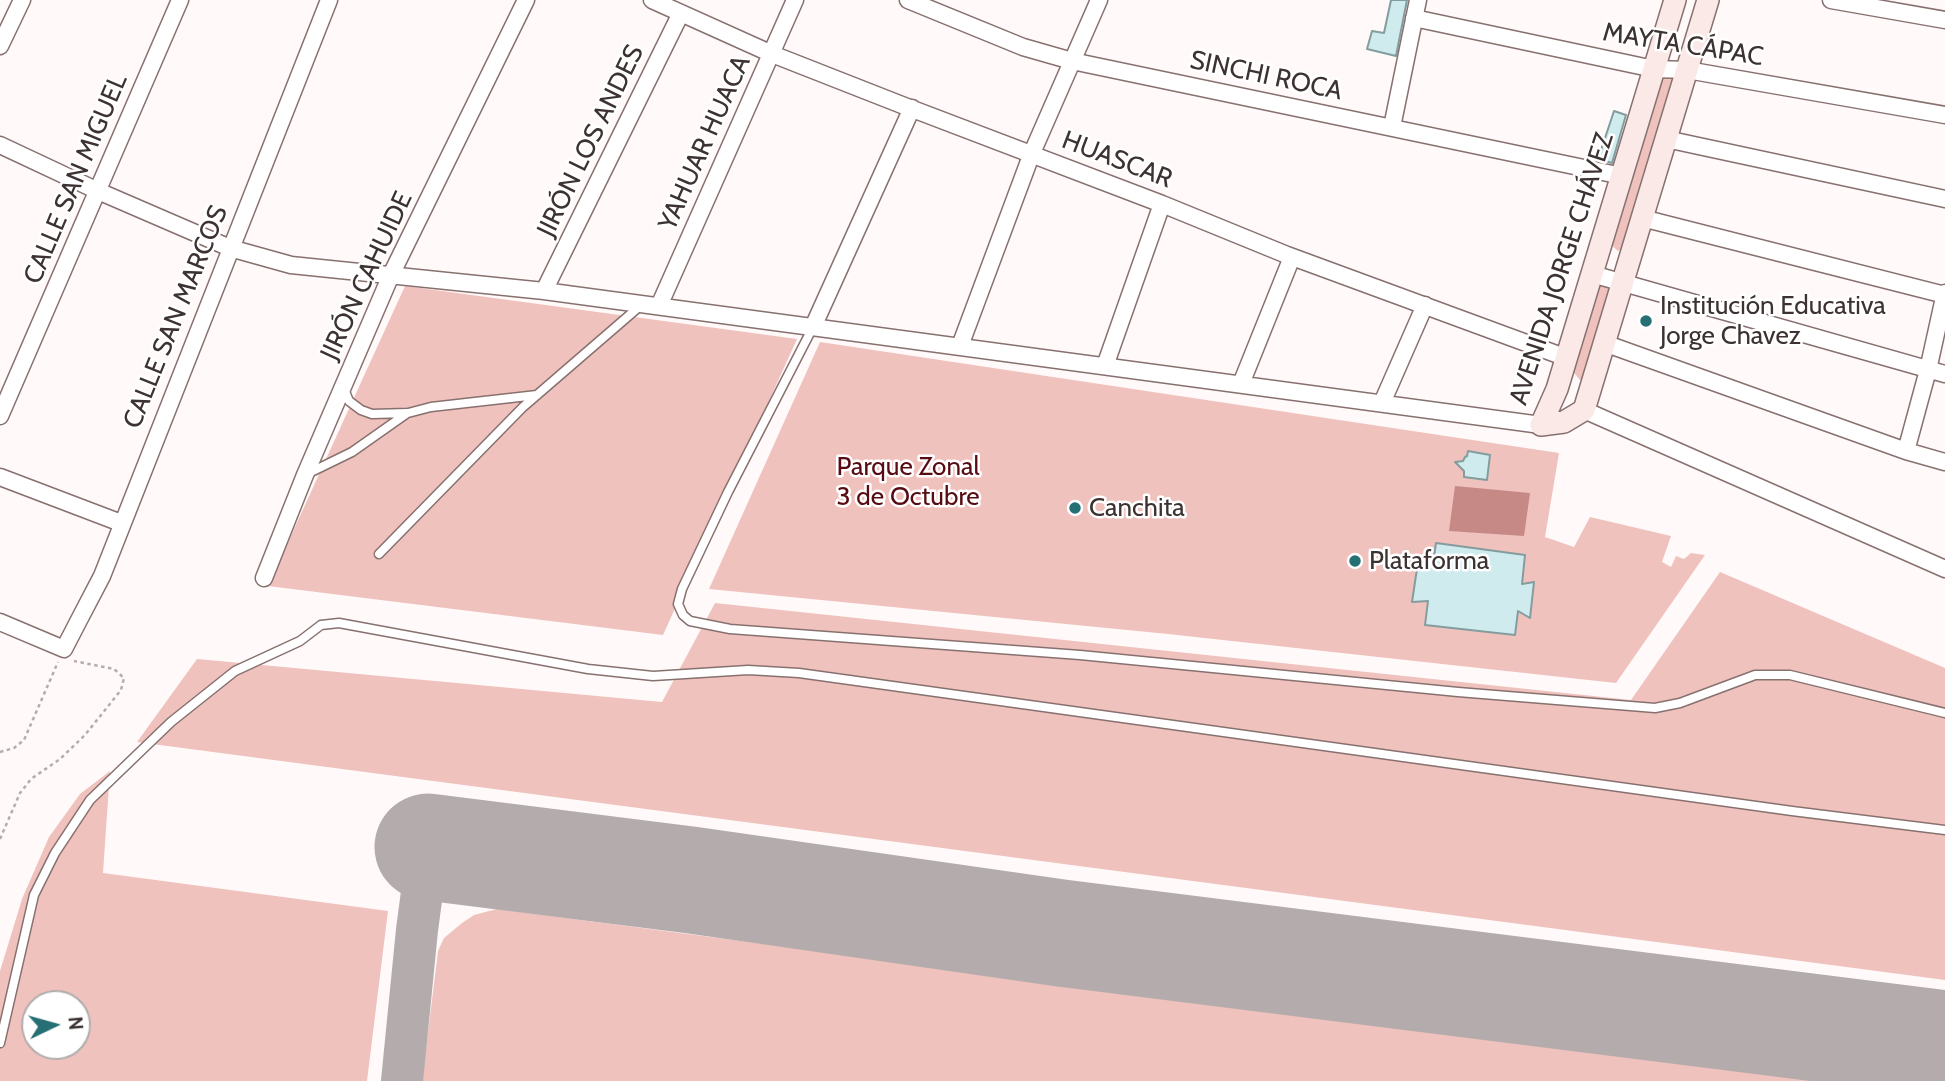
<!DOCTYPE html>
<meta charset="utf-8">
<style>
body{margin:0}
#map{position:relative;width:1945px;height:1081px;overflow:hidden;background:#fff9f9;font-family:Cabin,sans-serif}
canvas{display:block}
.north{position:absolute;left:21px;top:990px;width:70px;height:70px;box-sizing:border-box;background:#fff;border:2px solid #b1adad;border-radius:50%;rotate:85deg;font-size:19px;font-weight:700;line-height:28px;text-align:center;color:#3c3231}
.north::after{content:'';display:block;margin:auto;width:24px;height:32px;background:#267075;clip-path:polygon(50% 0,100% 100%,50% 72%,0 100%)}
</style>
<div id="map">
<canvas width="1945" height="1081"></canvas>
<div class="north">N</div>
</div>
<script>
const g = document.querySelector('canvas').getContext('2d');
g.lineJoin = 'round';
function fillPath(path, color) { g.fillStyle = color; g.fill(path, 'evenodd'); }
const poly = rows => new Path2D(rows.map(r => 'M' + r).join(''));
function strokePath(path, color, width, dash) { g.strokeStyle = color; g.lineWidth = width; g.lineCap = dash ? 'butt' : 'round'; g.setLineDash(dash || []); g.stroke(path); }
function label(font, color, halo, rows, align = 'center') {
  g.font = font + ' Cabin,sans-serif'; g.lineWidth = 5; g.setLineDash([]); g.textBaseline = 'middle'; g.strokeStyle = halo; g.fillStyle = color; for (const [text, x, y, turn = 0] of rows) {
    g.save(); g.translate(x, y); g.rotate((+turn || 0) * Math.PI / 180); g.textAlign = isNaN(turn) ? turn : align; if (halo) g.strokeText(text, 0, 0); g.fillText(text, 0, 0); g.restore();
  }
}
fillPath(poly([
 [1667,73,1676,78,1627,246,1618,251,1610,244,1661,77],
 [1598,282,1609,283,1614,289,1587,377,1580,380,1574,373],
 [405,286,797,339,663,635,268,586],
 [820,342,1559,453,1545,537,1574,547,1590,517,1671,536,1662,562,1671,567,1676,556,1684,559,1691,553,1705,555,1616,683,1168,634,709,589],
 [1720,572,1945,668,1945,980,137,742,197,659,662,702,715,603,1631,700],
 [110,771,103,873,388,911,367,1081,0,1081,0,971,22,899,49,837,80,794],
 [35,1004,77,1004,77,1046,35,1046],
 [497,909,940,967,1839,1081,422,1081,438,951,444,938,462,923,474,915]
]), '#f0c2be');
fillPath(poly([
 [1455,486,1530,493,1524,536,1449,531]
]), '#c68986');
strokePath(poly([
 [402,1081,417,930,428,847]
]), '#b4acac', 42);
strokePath(poly([
 [428,847,691,880,1061,933,1945,1044]
]), '#b4acac', 107);
const building = poly([
 [1391,0,1407,0,1396,56,1367,49,1372,31,1384,33,1391,0],
 [1614,111,1626,115,1612,163,1598,159,1614,111],
 [1468,451,1490,455,1487,480,1464,477,1464,471,1455,462,1463,461,1465,457,1467,456,1468,451],
 [1436,543,1525,555,1522,584,1534,582,1530,618,1518,611,1515,635,1425,625,1428,601,1412,602,1418,562,1433,563,1436,543]
]);
fillPath(building, '#d0ebed');
strokePath(building, '#839d9f', 2);
const lane = poly([
 [813,327,728,492,682,589,678,604,683,615,690,621,730,629,1080,655,1458,692,1655,708,1680,703,1755,675,1790,675,1945,713],
 [344,389,349,401,361,410,372,414,408,413,431,407,537,395],
 [307,474,352,452,406,414],
 [379,554,523,407,640,306],
 [0,1043,34,895,55,853,90,800,171,722,235,671,300,641,321,625,339,623,588,669,653,676,748,670,799,673,1792,811,1945,830]
]);
const street = poly([
 [652,0,772,54,902,105,1162,204,1287,255,1567,358],
 [908,0,1023,47,1072,61,1622,176],
 [1831,0,1945,20],
 [1414,18,1654,69,1687,70,1945,115],
 [0,46,22,0],
 [1392,127,1418,0],
 [1666,139,1945,199],
 [0,145,98,191,230,248,291,265,544,291,1541,425],
 [1642,218,1945,295],
 [1592,274,1945,374],
 [544,291,681,13],
 [659,306,795,0],
 [813,327,912,108],
 [1604,343,1906,451,1945,462],
 [960,346,1032,153,1099,0],
 [1105,366,1162,204],
 [1241,384,1292,257],
 [1382,403,1425,305],
 [1584,410,1945,569],
 [0,416,180,0],
 [1906,451,1928,370,1945,293],
 [0,477,121,523],
 [264,578,305,475,391,275,526,0],
 [0,622,64,649,79,620,102,576,329,0]
]);
const secondary = poly([
 [1541,425,1564,422,1584,410,1708,0],
 [1541,425,1557,389,1675,0]
]);
strokePath(lane, '#87716f', 11);
strokePath(street, '#87716f', 19);
strokePath(secondary, '#87716f', 24);
strokePath(poly([
 [0,752,14,748,24,740,58,662],
 [0,839,20,793,31,779,60,759,85,735,121,690,124,678,114,669,74,661]
]), '#b4adac', 2.5, [3.5, 3.5]);
strokePath(lane, '#fff', 8);
strokePath(street, '#fff', 16);
strokePath(secondary, '#fbe9e8', 21);
for (const [x, y, r, color] of [
 [1646,321,7,"#267075"],
 [1075,508,7,"#267075"],
 [1355,561,7,"#267075"]
]) { const dot = new Path2D(); dot.arc(x, y, r, 0, 2 * Math.PI); g.fillStyle = color; g.fill(dot); strokePath(dot, '#fff', 2.5); }
label('26px', '#3c3231', '#fff', [
 ["MAYTA CÁPAC",1683,45,9],
 ["SINCHI ROCA",1266,76,12],
 ["JIRÓN LOS ANDES",591,141,-64],
 ["YAHUAR HUACA",705,143,-66],
 ["HUASCAR",1117,160,21],
 ["CALLE SAN MIGUEL",76,179,-67],
 ["AVENIDA JORGE CHÁVEZ",1562,269,-72],
 ["JIRÓN CAHUIDE",367,276,-65],
 ["CALLE SAN MARCOS",176,317,-68]
]);
label('26px', '#3c3231', '#fff', [
 ["Institución Educativa",1660,306],
 ["Jorge Chavez",1660,336],
 ["Canchita",1089,508],
 ["Plataforma",1369,561]
], 'left');
label('26px', '#560c12', '#fff', [
 ["Parque Zonal",908,467],
 ["3 de Octubre",908,497]
]);
</script>
